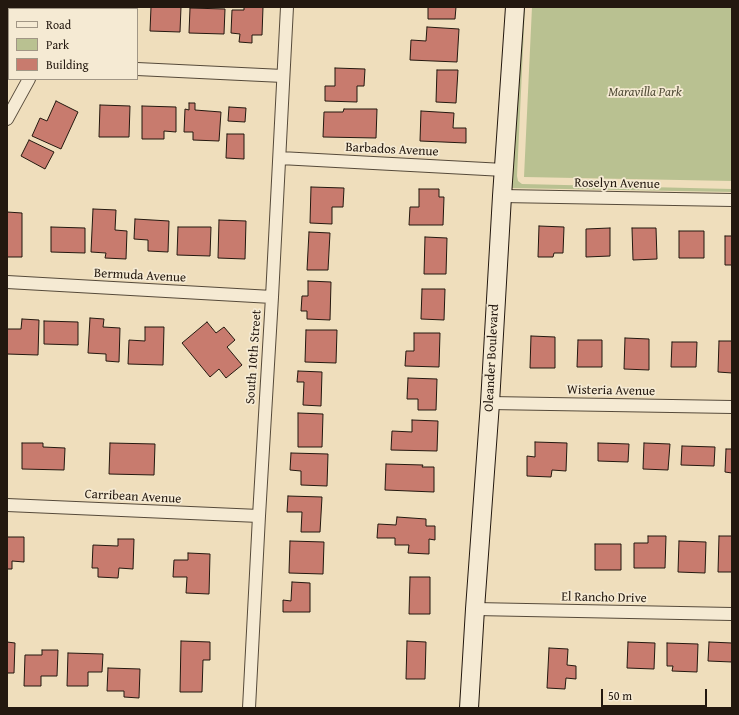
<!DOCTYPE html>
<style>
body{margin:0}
#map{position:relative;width:739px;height:715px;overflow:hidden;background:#efdebc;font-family:"Gentium Book Plus",serif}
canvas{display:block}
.frame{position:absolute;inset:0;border:8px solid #23180f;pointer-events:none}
.legend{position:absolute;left:8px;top:8px;width:130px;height:72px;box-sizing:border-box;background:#f5ead3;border:1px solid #a19685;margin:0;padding:5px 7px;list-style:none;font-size:12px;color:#23180f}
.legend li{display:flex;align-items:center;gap:8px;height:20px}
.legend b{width:20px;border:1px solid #a19685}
.scale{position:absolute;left:601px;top:689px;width:106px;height:18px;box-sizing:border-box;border:2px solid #23180f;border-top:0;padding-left:5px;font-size:12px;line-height:14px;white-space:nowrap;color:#23180f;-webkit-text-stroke:3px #f5ead3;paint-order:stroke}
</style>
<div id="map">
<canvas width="739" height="715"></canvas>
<div class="frame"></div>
<ul class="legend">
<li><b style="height:5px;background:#f5ead3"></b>Road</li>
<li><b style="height:11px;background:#b9c191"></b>Park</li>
<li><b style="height:11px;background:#c87b6e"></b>Building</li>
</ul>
<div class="scale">50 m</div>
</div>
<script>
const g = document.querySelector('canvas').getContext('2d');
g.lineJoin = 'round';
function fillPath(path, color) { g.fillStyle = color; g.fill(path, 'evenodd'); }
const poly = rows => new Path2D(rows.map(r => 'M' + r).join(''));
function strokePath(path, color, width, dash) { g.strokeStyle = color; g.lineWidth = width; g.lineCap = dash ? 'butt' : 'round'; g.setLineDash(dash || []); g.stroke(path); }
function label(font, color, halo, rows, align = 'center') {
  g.font = font + ' "Gentium Book Plus",serif'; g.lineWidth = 3.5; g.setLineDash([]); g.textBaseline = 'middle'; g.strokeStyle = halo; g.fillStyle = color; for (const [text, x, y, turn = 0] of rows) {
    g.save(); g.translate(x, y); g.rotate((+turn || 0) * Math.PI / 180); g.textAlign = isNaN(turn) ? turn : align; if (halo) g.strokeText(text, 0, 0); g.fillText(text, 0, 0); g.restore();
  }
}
fillPath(poly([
 [522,7,525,7,517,176,518,181,522,184,732,189,732,192,510,188],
 [532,7,679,7,732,8,732,181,524,177]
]), '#b9c191');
const building = poly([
 [101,7,130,7,130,9,100,9,101,7],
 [151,7,181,7,180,32,150,31,151,7],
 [244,7,263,7,262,35,252,35,252,43,239,42,240,34,231,33,232,10,244,10,244,7],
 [428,7,456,7,455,19,428,19,428,7],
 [190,8,225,9,224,34,189,33,190,8],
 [427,27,459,29,457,62,410,60,411,40,426,41,427,27],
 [335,68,365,69,364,86,357,86,357,102,325,101,325,86,335,86,335,68],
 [437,70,458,70,456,103,436,102,437,70],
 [56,101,78,112,61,149,32,136,40,118,47,121,56,101],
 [189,103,195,103,195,110,221,112,219,141,193,140,193,132,184,132,185,109,189,110,189,103],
 [100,105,130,106,129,137,99,137,100,105],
 [142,106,176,107,176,132,164,131,164,139,142,139,142,106],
 [229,107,246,108,245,122,228,121,229,107],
 [344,109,377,109,376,138,323,137,324,112,343,112,344,109],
 [421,111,454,113,453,128,466,128,466,143,420,141,421,111],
 [227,134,244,134,244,159,226,158,227,134],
 [29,140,54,152,45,169,21,156,29,140],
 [311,187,344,188,343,207,332,207,332,224,310,223,311,187],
 [419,189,439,189,439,197,444,197,443,225,409,225,410,207,419,207,419,189],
 [93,209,116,210,115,230,127,231,126,259,105,258,106,253,91,252,93,209],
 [7,212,22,213,22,257,7,257,7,212],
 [135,219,169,221,168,252,148,251,148,240,134,239,135,219],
 [219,220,246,221,245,259,218,258,219,220],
 [539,226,564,227,563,253,554,253,553,257,538,257,539,226],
 [51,227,85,228,85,253,51,252,51,227],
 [178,227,211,227,210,256,177,255,178,227],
 [610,228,610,256,586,257,586,229,610,228],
 [632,228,656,228,657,259,633,260,632,228],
 [679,231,704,231,704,258,679,258,679,231],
 [309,232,330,233,328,270,307,270,309,232],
 [725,236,732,236,732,265,725,265,725,236],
 [425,237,447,238,446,274,424,274,425,237],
 [308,281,331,282,330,320,307,319,307,311,301,311,302,296,308,296,308,281],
 [422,289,445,289,444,320,421,319,422,289],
 [90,318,104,319,103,327,120,328,119,362,106,361,106,354,88,353,90,318],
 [22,319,39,320,38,355,7,354,7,329,21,329,22,319],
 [44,321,78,322,78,345,44,344,44,321],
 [207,322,216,333,224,327,235,340,227,347,242,365,226,378,219,369,210,377,182,343,207,322],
 [145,327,164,327,163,365,128,364,129,340,145,341,145,327],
 [306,330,337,330,336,363,305,362,306,330],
 [414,333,440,333,439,367,405,366,406,351,414,351,414,333],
 [531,336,555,337,555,368,530,368,531,336],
 [625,338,649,339,649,370,624,369,625,338],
 [578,340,602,340,602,367,577,367,578,340],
 [719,341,732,341,732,373,718,372,719,341],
 [672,342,697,342,696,367,671,367,672,342],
 [298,371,322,372,321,406,303,405,304,382,297,382,298,371],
 [408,378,437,379,436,410,418,410,418,399,407,399,408,378],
 [298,413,323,414,322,447,298,447,298,413],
 [412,420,438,421,437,451,391,450,392,431,412,432,412,420],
 [535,442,567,443,566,471,552,470,551,477,527,476,527,456,535,457,535,442],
 [22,443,43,443,43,447,65,448,64,470,22,469,22,443],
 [110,443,155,444,154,475,109,474,110,443],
 [598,443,629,444,628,462,598,461,598,443],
 [644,443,670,444,668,470,643,469,644,443],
 [682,446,715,447,714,466,681,465,682,446],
 [726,449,732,449,732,473,725,472,726,449],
 [291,453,328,454,327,486,301,485,301,471,290,470,291,453],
 [386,464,423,465,422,467,434,467,434,492,385,490,386,464],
 [288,496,322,497,320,532,301,532,302,512,287,512,288,496],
 [397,517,426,519,426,526,435,526,435,540,429,539,429,554,408,553,409,545,395,545,395,538,377,538,378,524,396,525,397,517],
 [648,536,666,536,665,568,634,568,634,543,648,543,648,536],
 [719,536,732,536,732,572,718,572,719,536],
 [7,537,24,537,24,562,12,561,12,569,7,569,7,537],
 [118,539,134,539,133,569,119,568,118,578,98,577,98,568,92,568,93,545,118,546,118,539],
 [290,541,324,542,323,574,289,573,290,541],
 [679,541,706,542,705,573,678,572,679,541],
 [595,544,621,544,621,570,595,570,595,544],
 [188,553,210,554,209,594,186,593,187,577,173,577,174,560,188,560,188,553],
 [410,577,430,577,430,614,409,614,410,577],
 [292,582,310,583,310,612,283,612,283,600,291,601,292,582],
 [181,641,210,642,210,660,203,660,202,692,180,692,181,641],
 [407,641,426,642,425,679,406,679,407,641],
 [7,642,15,643,14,673,7,673,7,642],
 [628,642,655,643,654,669,627,668,628,642],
 [709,642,732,643,732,662,708,661,709,642],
 [667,643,698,644,697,672,672,671,673,666,667,666,667,643],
 [549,648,568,649,567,665,576,666,576,679,566,678,565,689,547,688,549,648],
 [42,650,58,650,57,676,41,676,41,686,24,686,25,655,42,655,42,650],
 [68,653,103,654,102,672,88,672,88,686,67,686,68,653],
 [108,668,140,669,139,698,124,697,124,691,107,691,108,668]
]);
fillPath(building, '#c87b6e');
strokePath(building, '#23180f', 1);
const street = poly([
 [67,9,68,7],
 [137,69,283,76],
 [7,119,29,79],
 [280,158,504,170],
 [502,196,732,200],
 [7,282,272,297],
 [490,403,732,407],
 [7,505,259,516],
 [475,609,732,614],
 [249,708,259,516,272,297,287,7]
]);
const secondary = poly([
 [469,708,475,609,490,403,502,196,515,7]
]);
strokePath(street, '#564a3a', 14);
strokePath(secondary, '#23180f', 20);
strokePath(street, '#f5ead3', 12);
strokePath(secondary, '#f5ead3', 18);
label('italic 13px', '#504b36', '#f5ead3', [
 ["Maravilla Park",645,93]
]);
label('13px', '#23180f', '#f5ead3', [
 ["Barbados Avenue",392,150,3],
 ["Roselyn Avenue",617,184,1],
 ["Bermuda Avenue",140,276,3],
 ["South 10th Street",254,357,-86],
 ["Oleander Boulevard",492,358,-87],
 ["Wisteria Avenue",611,391,1],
 ["Carribean Avenue",133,497,3],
 ["El Rancho Drive",604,598,1]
]);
</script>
